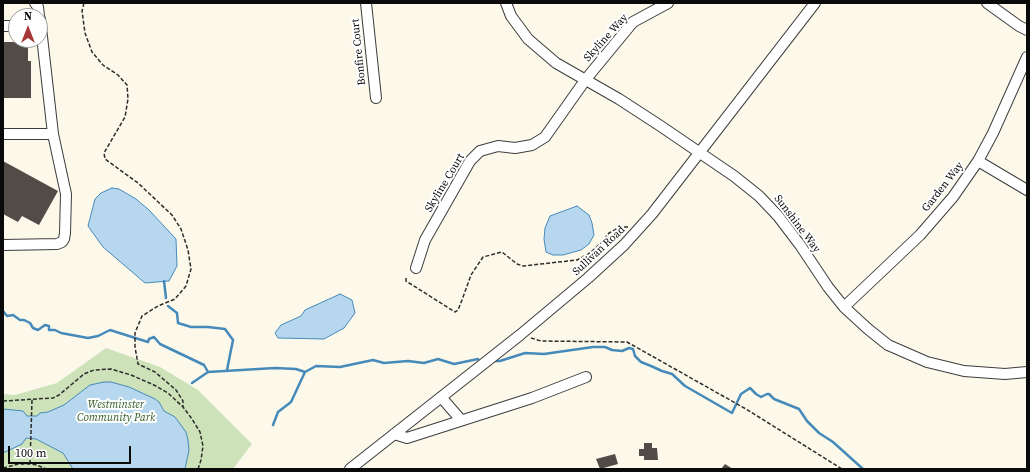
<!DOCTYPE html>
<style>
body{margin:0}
#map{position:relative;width:1030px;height:472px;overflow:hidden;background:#fcf9eb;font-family:"Source Serif 4",serif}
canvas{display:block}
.frame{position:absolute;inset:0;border:4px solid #0a0a0a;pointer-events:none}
.north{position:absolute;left:8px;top:8px;width:40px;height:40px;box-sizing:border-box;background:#fff;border:1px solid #9d9d9d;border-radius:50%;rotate:0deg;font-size:11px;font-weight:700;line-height:16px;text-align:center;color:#0a0a0a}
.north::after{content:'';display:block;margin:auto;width:14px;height:18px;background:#a73638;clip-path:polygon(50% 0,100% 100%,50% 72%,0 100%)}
.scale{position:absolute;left:8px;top:446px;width:123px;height:18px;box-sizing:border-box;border:2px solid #0a0a0a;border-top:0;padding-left:5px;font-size:12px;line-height:14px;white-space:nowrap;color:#0a0a0a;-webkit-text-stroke:3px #fff;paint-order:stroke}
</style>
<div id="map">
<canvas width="1030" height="472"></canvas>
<div class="frame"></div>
<div class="north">N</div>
<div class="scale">100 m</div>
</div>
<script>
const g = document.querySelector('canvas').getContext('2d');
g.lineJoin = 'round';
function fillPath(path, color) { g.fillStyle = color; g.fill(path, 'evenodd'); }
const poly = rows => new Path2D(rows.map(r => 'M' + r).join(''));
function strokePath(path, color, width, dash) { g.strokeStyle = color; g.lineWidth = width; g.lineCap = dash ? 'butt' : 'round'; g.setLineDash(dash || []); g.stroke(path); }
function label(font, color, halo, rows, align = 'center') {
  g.font = font + ' "Source Serif 4",serif'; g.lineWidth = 4; g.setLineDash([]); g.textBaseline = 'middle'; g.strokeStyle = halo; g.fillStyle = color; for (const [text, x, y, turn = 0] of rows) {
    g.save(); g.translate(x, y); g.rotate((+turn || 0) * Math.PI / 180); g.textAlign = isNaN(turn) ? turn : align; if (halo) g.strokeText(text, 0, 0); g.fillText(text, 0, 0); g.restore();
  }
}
fillPath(poly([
 [106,348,160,367,198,390,252,444,233,469,3,469,3,394,15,395,57,383]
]), '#cde2b9');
const water = poly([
 [112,188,119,189,136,199,149,210,176,239,177,266,169,281,145,283,103,247,88,226,95,199,101,193,112,188],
 [577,206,589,215,592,223,594,235,589,244,581,250,563,255,553,255,546,252,544,239,545,228,550,216,577,206],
 [340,294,352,300,355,313,344,328,324,339,278,338,275,333,281,325,301,316,305,310,340,294],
 [104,382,111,382,129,387,155,399,159,402,164,411,175,417,186,432,188,440,189,450,185,469,73,469,63,453,36,439,26,438,22,444,3,453,3,409,23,411,27,416,37,416,40,413,48,412,64,405,90,385,104,382]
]);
fillPath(water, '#b6d7ed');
strokePath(water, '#468aba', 1);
strokePath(poly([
 [164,281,166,298],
 [168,306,177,313,178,323,191,327,208,327,225,329,233,340,227,370],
 [3,311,7,316,13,315,20,320,24,320,30,323,33,328,38,330,45,325,49,326,49,330,55,330,61,333,88,338,98,336,110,330,148,342,149,339,154,337,160,344,204,365,208,372],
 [493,361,500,361,525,353,544,354,593,347,605,347,612,350,622,351,629,348,633,349,635,356,641,362,651,366,662,371,672,374,685,386,732,413,741,394,750,388,756,394,761,397,767,394,769,394,774,399,799,409,807,421,819,433,833,442,863,469],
 [192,383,208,372,275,368,296,369,305,372],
 [273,425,278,412,291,402,305,372,316,366,340,367,373,360,384,363,408,361,424,363,438,359,454,364,478,359]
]), '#468aba', 2.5);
fillPath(poly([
 [3,42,28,42,28,61,31,61,31,98,3,98],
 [3,161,58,191,39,225,22,216,18,222,3,214],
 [644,443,652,443,652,448,657,448,658,460,644,460,644,456,639,456,639,449,644,449],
 [615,454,618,464,600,469,596,459],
 [725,464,733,469,721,469]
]), '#514c48');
const minor = poly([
 [35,3,38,7,39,16],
 [366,3,376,98],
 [506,3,511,16,528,39,556,63,619,99,659,125,734,176,759,196,778,216,800,245,828,287,844,307,868,329,888,345,927,362,964,371,1005,374,1027,372],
 [987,3,1019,26,1027,30],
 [40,19,53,134],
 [3,26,16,26],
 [3,134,53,134,66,194,65,233,64,239,62,242,57,244,3,245],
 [978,161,1027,190],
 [416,268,425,240,470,161,480,151,498,146,515,148,532,145,545,137,586,79,633,22,668,3],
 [844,307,920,235,953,197,978,161,993,133,1027,57],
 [441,397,461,420],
 [394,434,407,438,532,398,586,377],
 [350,469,520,335,588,278,624,245,652,214,815,3]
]);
strokePath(minor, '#3d3d3d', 12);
strokePath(poly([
 [84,3,82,11,85,33,92,52,103,65,118,75,127,85,128,99,125,117,104,153,105,159,138,183,172,215,181,229,188,250,191,269,186,286,175,299,158,306,142,316,135,333,135,347,138,364,155,372,176,390,183,401,183,407],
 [406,278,406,281,455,312,458,310,462,300,471,275,483,257,502,252,517,264,523,266,577,260,590,253,602,242,609,233,620,227,628,227],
 [531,338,541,341,627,342,746,409,842,469],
 [3,401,53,398,59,395,84,374,94,370,111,369,131,375,154,385,168,393,183,407,192,419,200,432,203,446,201,460,198,469],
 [30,464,32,400],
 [3,468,19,464,30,464,37,465,46,469]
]), '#2c2c2c', 1.5, [4, 2]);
strokePath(minor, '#fff', 10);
label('11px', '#0a0a0a', '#fff', [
 ["Skyline Way",606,38,-48],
 ["Bonfire Court",359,52,-96],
 ["Skyline Court",445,183,-59],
 ["Garden Way",943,187,-52],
 ["Sunshine Way",797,224,53],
 ["Sullivan Road",599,251,-43]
]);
label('italic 11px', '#2e5924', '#fff', [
 ["Westminster",116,405],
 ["Community Park",116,418]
]);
</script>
